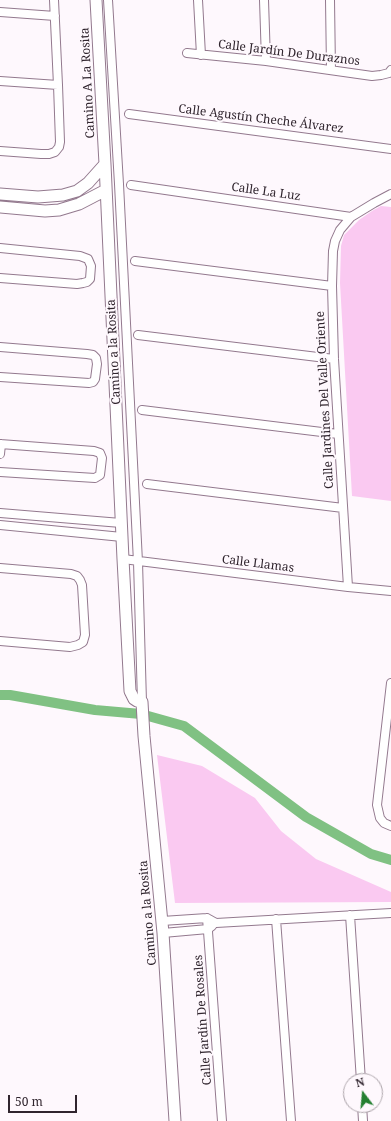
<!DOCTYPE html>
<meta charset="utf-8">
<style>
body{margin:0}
#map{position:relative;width:391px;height:1121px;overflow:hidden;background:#fef8fd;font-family:"Noto Serif",serif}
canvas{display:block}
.north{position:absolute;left:343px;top:1073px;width:40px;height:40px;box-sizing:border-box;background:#fef8fd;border:1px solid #aca4aa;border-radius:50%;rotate:344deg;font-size:11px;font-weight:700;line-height:16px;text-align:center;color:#30252e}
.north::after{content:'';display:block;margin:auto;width:14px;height:18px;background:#248031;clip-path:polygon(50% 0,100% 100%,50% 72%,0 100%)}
.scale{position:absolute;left:8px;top:1095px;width:69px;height:18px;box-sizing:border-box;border:2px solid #30252e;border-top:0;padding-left:5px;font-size:12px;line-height:14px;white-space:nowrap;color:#30252e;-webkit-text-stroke:3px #fef8fd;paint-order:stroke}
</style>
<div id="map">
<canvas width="391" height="1121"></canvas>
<div class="north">N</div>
<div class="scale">50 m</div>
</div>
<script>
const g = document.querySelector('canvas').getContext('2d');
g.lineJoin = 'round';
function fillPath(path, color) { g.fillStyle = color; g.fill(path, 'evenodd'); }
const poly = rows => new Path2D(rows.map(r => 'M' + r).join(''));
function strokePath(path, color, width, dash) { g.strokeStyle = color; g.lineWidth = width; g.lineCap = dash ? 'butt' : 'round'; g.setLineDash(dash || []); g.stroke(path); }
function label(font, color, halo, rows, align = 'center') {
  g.font = font + ' "Noto Serif",serif'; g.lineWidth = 4; g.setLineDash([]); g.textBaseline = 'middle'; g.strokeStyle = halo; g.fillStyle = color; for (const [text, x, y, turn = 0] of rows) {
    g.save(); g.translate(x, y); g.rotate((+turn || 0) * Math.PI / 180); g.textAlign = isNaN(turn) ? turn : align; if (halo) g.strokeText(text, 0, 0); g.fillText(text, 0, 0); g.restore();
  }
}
fillPath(poly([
 [381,206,391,207,391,501,352,496,340,283,341,246,344,235,359,220,372,211],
 [157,755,202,766,255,798,281,831,316,859,391,892,391,902,175,903]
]), '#fac9f1');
strokePath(poly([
 [0,695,10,695,95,710,141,714,184,726,306,817,371,854,391,860]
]), '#80c183', 10);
const street = poly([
 [108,0,119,184,138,562,142,702],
 [198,0,201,55],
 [264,0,266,61],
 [330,0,331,70],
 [0,12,55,16],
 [187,53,266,61,372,76,381,75,389,73,391,70],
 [0,81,58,85],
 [129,114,391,149],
 [0,151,41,154,49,154,55,152,59,147,60,142,58,85,54,0],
 [131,185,351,217],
 [0,248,80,256,88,259,91,266,90,279,87,282,83,283,77,284,0,278],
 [135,261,332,286],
 [138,335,334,359],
 [0,347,87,354,93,355,96,358,97,364,95,379,93,382,89,383,0,377],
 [142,410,338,434],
 [0,444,94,451,100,453,102,458,100,475,95,478,0,472],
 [0,454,1,444],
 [147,484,343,508],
 [0,513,121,523],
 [0,525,122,537],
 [123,559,348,587,391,591],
 [0,568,71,574,77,576,80,580,82,585,85,635,83,642,78,645,70,647,0,641],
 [348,587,334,359,332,286,333,251,335,241,340,230,351,217,374,203,391,194],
 [391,683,377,805,380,818,384,823,391,826],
 [350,915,361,1081],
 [207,918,222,1121],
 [276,919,291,1121],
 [162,921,207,918,216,923,391,913],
 [163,933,208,929,212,926],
 [362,1105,363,1121]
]);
const secondary = poly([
 [96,0,105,164,123,559,130,691,134,699,137,701,142,702,144,736,163,933,175,1121],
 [0,194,38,197,63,195,77,191,88,183,105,164],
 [0,207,45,211,59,210,79,204,106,190]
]);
strokePath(street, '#93798e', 10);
strokePath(secondary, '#93798e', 13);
strokePath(street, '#fff', 8);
strokePath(secondary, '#fff', 11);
label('12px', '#30252e', '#fef8fd', [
 ["Calle Jardín De Duraznos",289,53,7],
 ["Camino A La Rosita",88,83,-93],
 ["Calle Agustín Cheche Álvarez",261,119,7],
 ["Calle La Luz",266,192,8],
 ["Camino a la Rosita",114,352,-93],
 ["Calle Jardines Del Valle Oriente",325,400,-93],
 ["Calle Llamas",258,564,7],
 ["Camino a la Rosita",148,913,-95],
 ["Calle Jardín De Rosales",203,1020,-94]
]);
</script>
